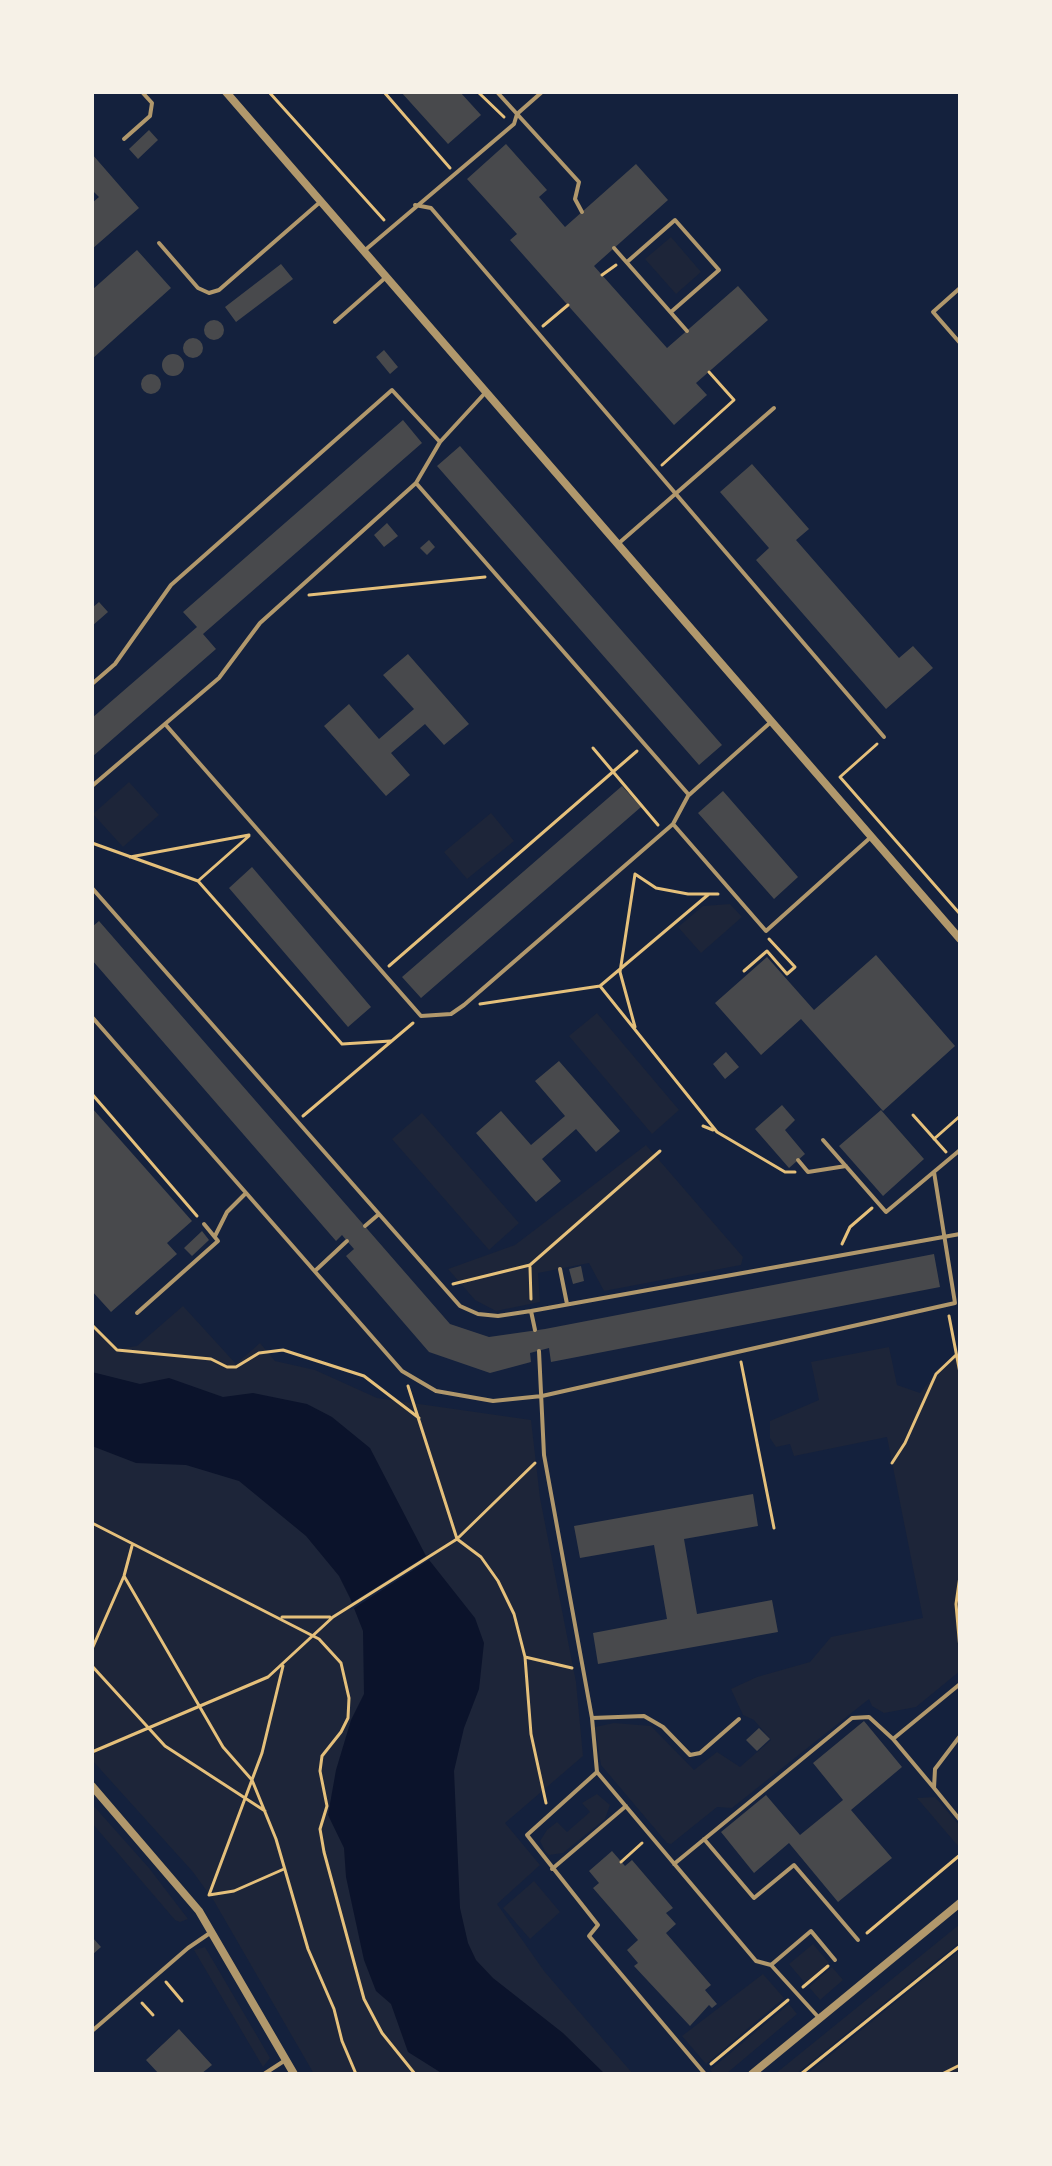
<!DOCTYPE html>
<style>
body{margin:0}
#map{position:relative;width:1052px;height:2166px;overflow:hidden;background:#14213d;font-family:Barlow,sans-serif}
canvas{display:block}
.frame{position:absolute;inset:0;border:94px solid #f6f1e7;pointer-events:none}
</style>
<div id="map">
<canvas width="1052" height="2166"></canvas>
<div class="frame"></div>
</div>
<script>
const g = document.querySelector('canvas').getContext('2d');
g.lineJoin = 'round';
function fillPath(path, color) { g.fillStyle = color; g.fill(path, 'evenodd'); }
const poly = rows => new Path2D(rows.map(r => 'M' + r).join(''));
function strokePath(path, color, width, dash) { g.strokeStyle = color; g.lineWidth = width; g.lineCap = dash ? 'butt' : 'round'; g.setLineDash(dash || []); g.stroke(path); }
fillPath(poly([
 [671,237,701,272,676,294,645,259],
 [129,782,159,815,123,847,93,814],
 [491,813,514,841,467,879,444,852],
 [730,904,742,917,701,953,678,927,703,906],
 [597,1013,679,1110,652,1134,569,1036],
 [422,1113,519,1223,489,1250,392,1139],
 [646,1145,743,1257,741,1265,604,1291,589,1263,538,1273,540,1302,496,1311,475,1300,448,1269,515,1245],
 [183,1306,236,1364,260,1343,275,1361,315,1370,377,1398,531,1420,540,1498,576,1682,583,1756,505,1823,540,1865,497,1904,544,1971,633,2074,314,2074,214,1901,193,1872,92,1760,92,1326,118,1349,137,1346],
 [889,1347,897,1385,920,1393,941,1368,956,1355,960,1357,960,1671,916,1707,884,1713,872,1706,869,1699,732,1808,717,1807,671,1844,667,1843,601,1765,595,1727,614,1723,651,1726,694,1770,717,1752,740,1767,771,1740,754,1720,743,1715,731,1689,757,1677,810,1662,831,1637,923,1618,887,1437,794,1456,790,1444,776,1447,770,1438,770,1421,819,1400,811,1362],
 [597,1794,610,1805,605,1819,563,1853,549,1855,545,1851,540,1841,547,1830,557,1822,567,1832,590,1812,582,1803],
 [935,1797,960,1826,958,1846,917,1798],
 [92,1804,149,1868,188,1919,180,1922,175,1920,92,1823],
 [534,1881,560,1912,530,1939,503,1908],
 [960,1924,960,1942,796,2074,775,2074],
 [813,1944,829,1963,805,1983,789,1964],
 [205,1947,270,2058,263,2067,194,1950],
 [960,1950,960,2074,807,2074],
 [832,1967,843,1980,820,2000,809,1987],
 [763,1974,784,1998,706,2064,682,2036],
 [789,2004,797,2014,726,2074,714,2074,710,2070]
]), '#1d2539');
fillPath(poly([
 [92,1372,140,1384,169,1378,223,1397,253,1393,307,1404,332,1417,370,1448,426,1556,475,1618,484,1643,479,1689,464,1728,454,1771,460,1908,468,1943,476,1960,493,1978,563,2033,605,2074,443,2074,408,2052,391,2004,376,1991,364,1960,346,1877,344,1848,328,1815,336,1770,351,1720,364,1694,363,1631,350,1598,339,1576,306,1536,239,1481,186,1465,136,1463,92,1446]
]), '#0b132b');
fillPath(poly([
 [429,1554,432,1558,351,1610,348,1605]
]), '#14213d');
fillPath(poly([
 [401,92,460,92,481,115,448,144],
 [149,130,158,140,138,159,129,149],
 [506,144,547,190,539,197,565,227,636,164,668,200,594,266,667,348,738,286,768,320,696,383,707,395,674,425,510,240,517,234,467,179],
 [92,154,139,208,92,249,92,203,99,197,92,190],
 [137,250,171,288,92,359,92,290],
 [281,264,293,279,236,322,225,307],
 '204 330a10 10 0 1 1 20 0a10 10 0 1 1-20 0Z',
 '183 348a10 10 0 1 1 20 0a10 10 0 1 1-20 0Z',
 [384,350,398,367,390,374,376,357],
 '162 365a11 11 0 1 1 22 0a11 11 0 1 1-22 0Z',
 '141 384a10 10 0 1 1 20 0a10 10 0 1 1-20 0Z',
 [403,420,422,443,203,634,216,649,92,757,92,718,197,627,183,612],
 [460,446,722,745,699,765,437,466],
 [752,464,809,529,796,540,899,658,913,646,933,668,886,709,756,560,769,548,720,492],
 [387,523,398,536,384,547,374,535],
 [429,540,435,547,427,555,420,548],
 [99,602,108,612,92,626,92,608],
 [408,654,469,724,444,745,425,724,391,753,410,775,386,796,324,726,349,704,379,739,414,709,383,675],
 [622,786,641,807,421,998,402,977],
 [723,791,798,877,774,899,698,813],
 [252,867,371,1007,348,1027,229,888],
 [99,921,450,1324,489,1337,545,1329,934,1254,940,1287,551,1362,549,1348,530,1353,531,1362,490,1373,429,1352,346,1256,354,1249,347,1241,342,1235,336,1241,92,960,92,927],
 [876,955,955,1046,883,1111,801,1019,761,1055,715,1003,767,957,814,1010],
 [726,1052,739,1067,725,1079,713,1064],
 [559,1061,620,1131,596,1152,576,1129,542,1159,561,1181,536,1202,476,1133,501,1111,531,1145,565,1116,535,1081],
 [782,1105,795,1120,785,1130,805,1154,789,1168,755,1129],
 [92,1108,192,1221,167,1243,177,1254,111,1312,92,1291],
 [881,1110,924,1159,883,1196,839,1146],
 [202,1231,209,1240,192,1256,184,1248],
 [581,1266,584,1281,573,1284,569,1269],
 [753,1494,758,1526,684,1539,697,1614,772,1600,778,1632,598,1664,593,1633,667,1619,654,1545,580,1558,574,1526],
 [864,1721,902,1767,851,1810,892,1858,838,1902,789,1843,754,1873,721,1832,766,1795,800,1835,843,1800,813,1763],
 [759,1728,770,1739,757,1751,746,1740],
 [612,1851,625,1866,632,1860,673,1908,666,1913,676,1924,666,1933,711,1985,705,1990,717,2004,712,2008,709,2005,690,2026,634,1966,638,1963,627,1950,638,1940,593,1888,599,1883,589,1871],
 [92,1937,101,1947,92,1955],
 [179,2029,212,2065,201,2074,159,2074,146,2060]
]), '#48494c');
strokePath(poly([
 [269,92,384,220],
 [384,92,450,168],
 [478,92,504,117],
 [602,275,616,265],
 [543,326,568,305],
 [662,465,734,400,709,372],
 [309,595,485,577],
 [877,744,840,777,960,914],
 [593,748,658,825],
 [92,843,198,881,342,1044,391,1041],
 [130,857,249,835],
 [635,874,656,888,688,894,718,894],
 [198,881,249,836],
 [389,966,637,751],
 [744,971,767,951,787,974,795,967,769,939],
 [600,986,717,1132,785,1172,795,1172],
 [480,1004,600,986,709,894],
 [635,1027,620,972,635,874],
 [92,1094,197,1216],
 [913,1115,946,1152],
 [303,1116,413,1023],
 [703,1126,713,1130],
 [934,1139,960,1116],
 [842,1244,850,1227,872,1208],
 [530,1267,531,1299],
 [453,1284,530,1265,660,1151],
 [949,1316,960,1373],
 [92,1325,117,1350,211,1359,227,1367,236,1367,259,1353,283,1350,364,1376,419,1418],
 [741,1362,774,1528],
 [408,1386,457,1539,481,1557,498,1581,514,1614,525,1657,531,1734,546,1803],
 [892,1463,905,1443,936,1374,956,1355],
 [92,1523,319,1639,341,1663,349,1698,348,1718,341,1732,322,1756,320,1771,327,1806,320,1829,324,1852,364,1999,382,2033,415,2074],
 [124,1576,223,1747,252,1780,276,1839,308,1949,334,2009,342,2041,356,2074],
 [960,1576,956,1604,960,1649],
 [282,1617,330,1617],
 [92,1649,124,1576,132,1546],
 [525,1657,572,1668],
 [92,1666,165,1746,265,1811],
 [283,1666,262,1753,209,1895,234,1891,284,1869],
 [92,1752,268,1677,333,1617,457,1539,535,1463],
 [621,1862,642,1843],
 [867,1933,960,1855],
 [166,1982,182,2001],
 [803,1987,828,1966],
 [142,2003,153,2015],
 [711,2064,788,2000],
 [801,2074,960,1946],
 [942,2074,960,2065]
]), '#e5c07b', 3);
strokePath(poly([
 [497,92,579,182,575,199,582,212],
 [124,139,150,116,152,103,142,92],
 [415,205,431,208,884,737],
 [159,243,198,288,209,293,219,290,319,203],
 [614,248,687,331],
 [364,251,514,124,517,114,542,92],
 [627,262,675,220,719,270,671,312],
 [960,288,933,312,960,343],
 [335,322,385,278],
 [440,442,416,483,689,795,772,721],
 [619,543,774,408],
 [92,684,115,664,171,585,392,390,440,442,485,393],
 [165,724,421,1016,451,1014,464,1005,673,824],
 [92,786,219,678,260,623,416,483],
 [688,796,673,824,766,931,871,837],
 [92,888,460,1306,478,1314,498,1316,531,1311,960,1234],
 [92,1017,402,1371,436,1391,493,1401,542,1396,955,1303,934,1172],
 [823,1140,886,1212,960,1150],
 [798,1160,808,1172,846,1166],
 [365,1226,379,1214],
 [215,1236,227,1212,246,1193],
 [560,1269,567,1304],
 [316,1270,347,1241],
 [531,1311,535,1330],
 [137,1313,218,1241,204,1224],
 [539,1351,544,1455,592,1718,597,1772,756,1961,771,1965,820,2019],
 [592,1718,644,1716,663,1727,690,1755,700,1753,739,1719],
 [960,1736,935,1769,934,1788,960,1820],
 [597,1772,527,1835,598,1925,589,1936,705,2074],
 [934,1788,893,1739,960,1684],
 [704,1839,754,1898,794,1865,858,1940],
 [674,1864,852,1718,869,1717,893,1739],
 [552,1869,626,1806],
 [771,1965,811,1931,835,1960],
 [92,2031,188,1948,210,1933],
 [264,2074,284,2061]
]), '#b1986c', 4);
strokePath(poly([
 [226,92,960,939],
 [92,1786,199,1911,294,2074],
 [752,2074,960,1903]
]), '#b1986c', 8);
</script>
